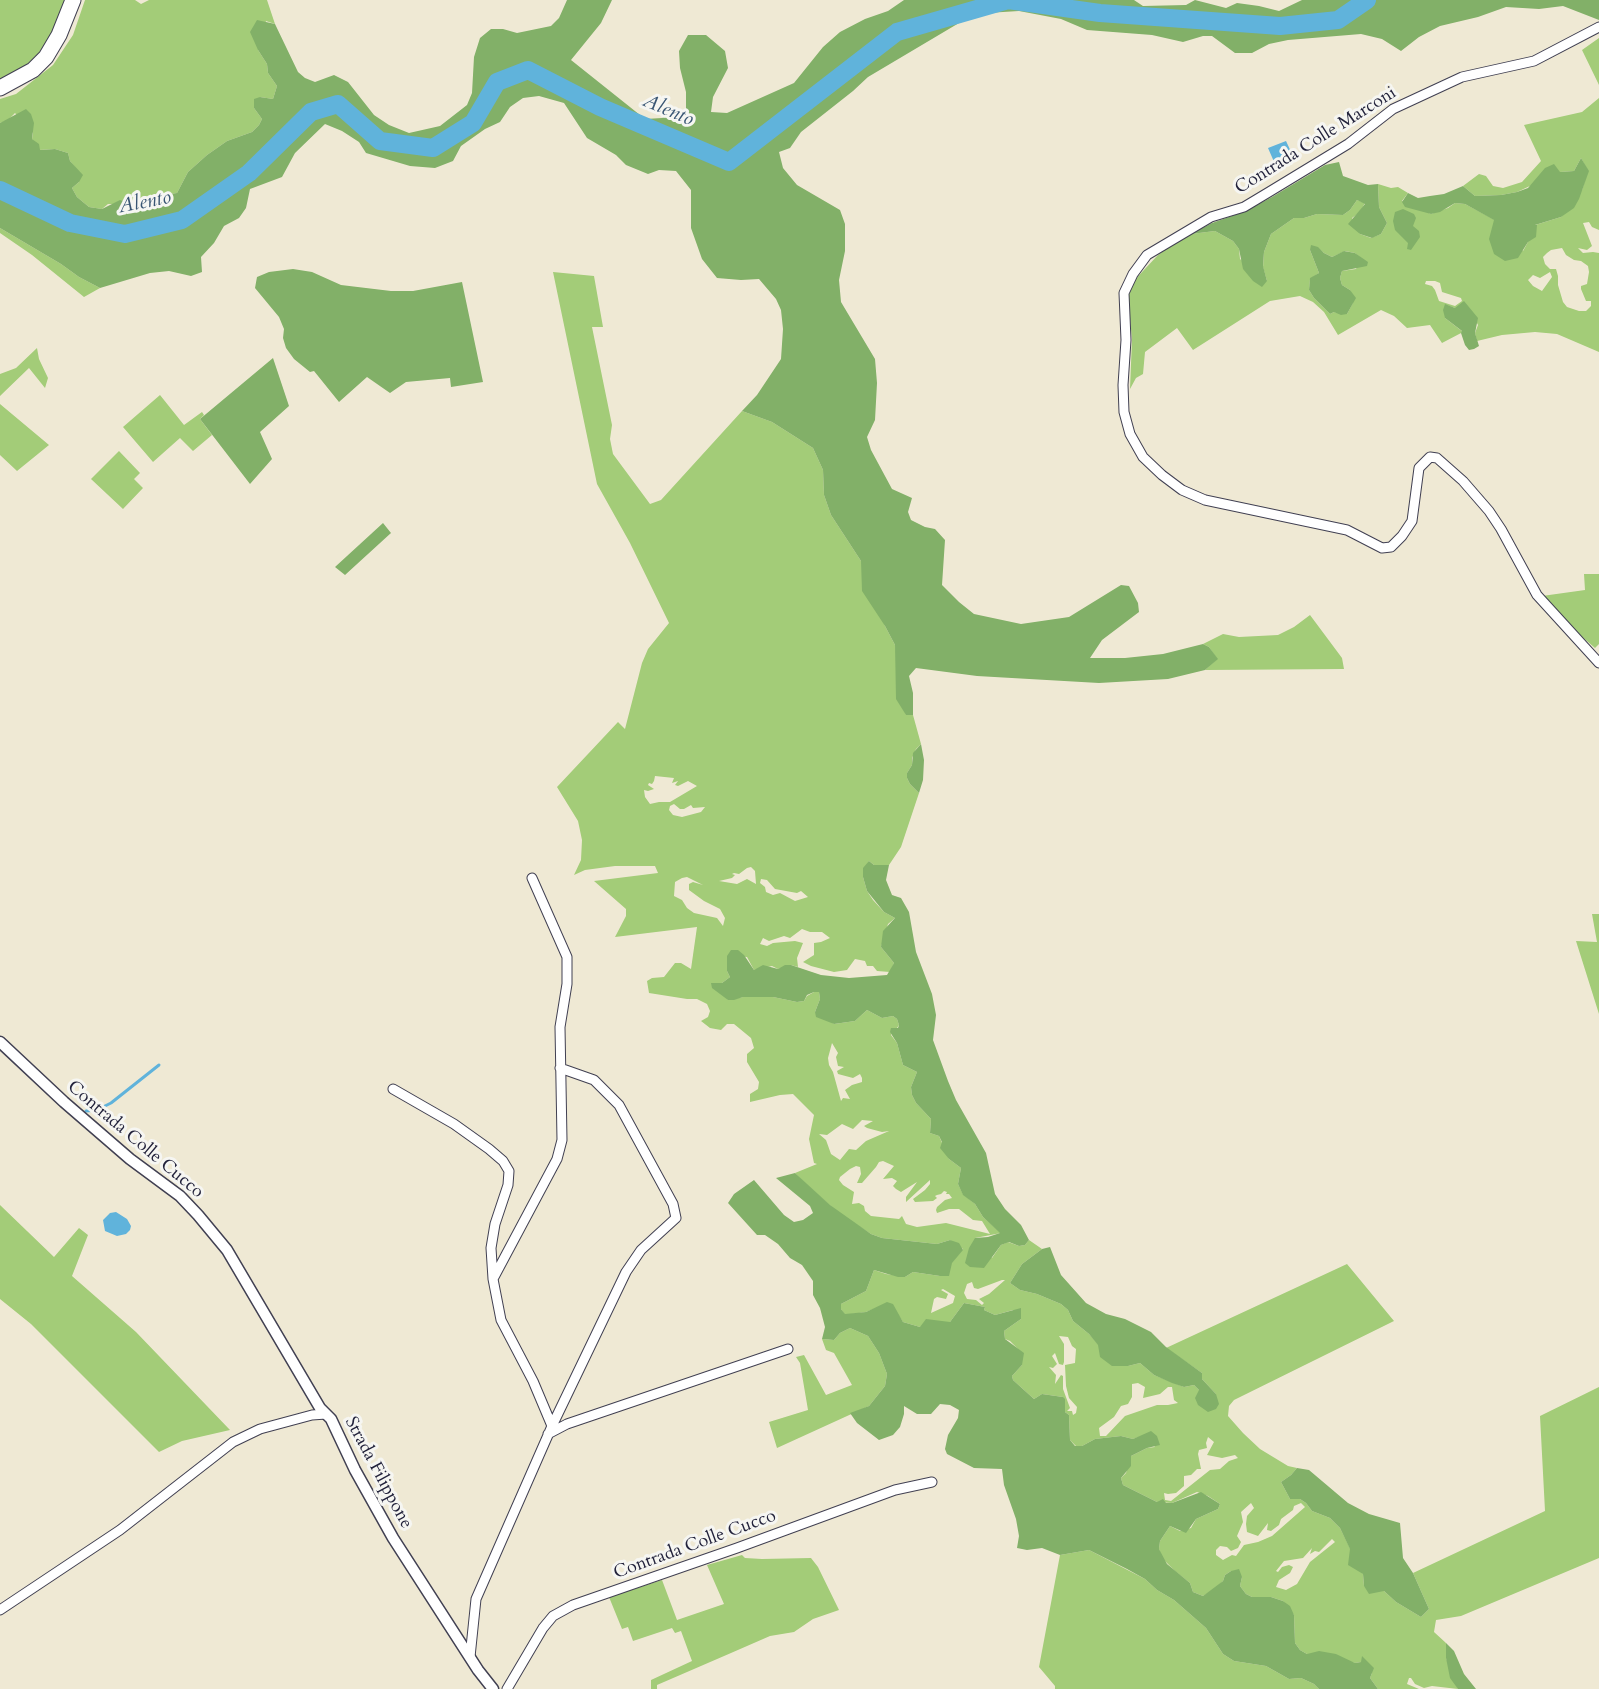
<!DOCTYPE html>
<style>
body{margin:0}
canvas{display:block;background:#efe9d4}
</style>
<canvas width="1599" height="1689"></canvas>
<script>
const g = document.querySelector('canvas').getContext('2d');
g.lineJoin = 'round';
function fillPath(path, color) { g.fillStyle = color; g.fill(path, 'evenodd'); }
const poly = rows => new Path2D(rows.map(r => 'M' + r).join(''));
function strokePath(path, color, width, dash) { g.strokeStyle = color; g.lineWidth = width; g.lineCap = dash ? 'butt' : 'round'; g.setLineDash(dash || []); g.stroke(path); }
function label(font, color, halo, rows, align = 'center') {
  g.font = font + ' Cardo,serif'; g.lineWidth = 6; g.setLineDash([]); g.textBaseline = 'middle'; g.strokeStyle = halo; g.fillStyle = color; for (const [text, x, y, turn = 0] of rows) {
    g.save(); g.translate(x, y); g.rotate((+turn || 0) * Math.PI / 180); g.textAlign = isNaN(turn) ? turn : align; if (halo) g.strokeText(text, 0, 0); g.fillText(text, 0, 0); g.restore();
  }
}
fillPath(poly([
 [0,0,67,0,53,36,38,54,20,71,0,80],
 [85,0,135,0,141,4,149,0,267,0,275,24,266,21,258,50,267,64,268,73,277,86,273,99,260,97,254,108,262,119,259,125,252,132,227,141,207,155,188,172,177,193,135,199,131,204,108,204,102,209,89,207,77,197,72,188,79,182,75,167,70,161,68,153,55,149,39,150,32,139,33,133,15,113,8,120,0,123,0,99,16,94,53,65,73,35],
 [1599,38,1599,85,1582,50],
 [1599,98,1599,230,1592,227,1589,222,1583,223,1592,246,1587,250,1578,248,1583,253,1593,252,1599,253,1599,352,1557,334,1535,332,1502,335,1477,341,1475,333,1478,325,1469,308,1455,308,1446,305,1445,318,1463,332,1442,343,1430,325,1407,328,1394,316,1381,310,1338,335,1324,312,1313,302,1300,296,1270,301,1193,350,1177,328,1145,352,1143,374,1136,378,1130,389,1132,339,1128,298,1133,282,1143,271,1158,255,1176,242,1191,234,1215,231,1233,241,1239,249,1240,259,1267,281,1263,267,1264,252,1271,234,1294,218,1304,218,1317,214,1343,215,1350,210,1357,200,1365,203,1360,212,1352,218,1360,234,1371,238,1381,234,1387,223,1379,207,1378,184,1391,188,1398,187,1408,193,1402,201,1431,214,1448,208,1455,203,1465,204,1495,220,1523,251,1528,242,1532,226,1561,217,1582,190,1588,171,1581,158,1574,171,1560,172,1517,192,1501,195,1475,196,1463,186,1479,174,1486,176,1493,186,1503,188,1522,182,1541,161,1524,125,1582,112],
 [1317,247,1324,253,1332,257,1345,251,1355,253,1361,258,1356,269,1342,271,1340,278,1342,285,1350,290,1353,303,1347,314,1334,312,1330,314,1314,298,1309,290,1310,279,1319,273,1310,250],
 [1562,248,1566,255,1574,260,1581,261,1588,266,1589,272,1587,284,1581,286,1581,289,1586,301,1591,301,1591,306,1586,311,1579,311,1567,307,1563,302,1558,285,1558,276,1556,269,1550,269,1545,264,1543,257,1547,253,1551,250],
 [1550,272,1552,277,1542,291,1533,286,1528,280,1533,275,1540,278],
 [1426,281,1435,281,1440,283,1442,292,1461,298,1462,301,1455,306,1439,301,1435,290,1432,286,1425,284],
 [0,228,61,264,79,277,100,288,84,297,32,255,0,233],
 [553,272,594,276,603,327,592,327,612,425,610,439,613,454,650,504,661,500,742,411,772,422,813,448,823,470,824,495,831,515,861,561,885,626,895,645,906,715,913,715,921,744,916,749,912,758,912,765,907,773,907,778,910,784,919,793,901,847,889,865,874,865,869,861,863,877,867,891,873,900,884,912,895,918,888,924,881,947,894,963,890,972,877,971,873,966,867,966,865,961,855,959,847,970,834,972,811,966,803,962,814,955,814,943,821,942,830,938,822,932,810,932,802,929,790,938,784,936,769,941,763,938,760,944,767,946,773,943,795,941,803,943,797,958,798,967,791,965,778,969,772,966,754,970,747,957,727,956,727,971,730,977,722,983,728,1000,743,997,773,997,797,1002,804,1001,807,996,814,992,819,992,820,999,815,1012,834,1024,855,1021,867,1010,882,1018,893,1016,897,1019,899,1025,897,1028,892,1028,891,1035,897,1043,903,1065,917,1072,911,1087,912,1095,916,1103,931,1119,930,1133,939,1136,949,1159,961,1168,958,1184,963,1194,975,1204,983,1217,1001,1233,975,1238,992,1258,1001,1245,1008,1242,1019,1246,1025,1245,1029,1240,1042,1249,1022,1264,1010,1283,1020,1290,1037,1294,1061,1304,1068,1310,1073,1321,1089,1334,1099,1345,1128,1366,1140,1363,1154,1375,1184,1387,1194,1385,1199,1390,1216,1394,1202,1379,1202,1373,1166,1348,1347,1264,1394,1321,1234,1400,1229,1406,1228,1416,1243,1433,1260,1449,1288,1466,1297,1468,1291,1475,1281,1482,1290,1499,1300,1499,1306,1503,1312,1511,1330,1518,1340,1528,1363,1574,1364,1586,1384,1591,1396,1602,1421,1617,1429,1609,1413,1573,1545,1511,1540,1416,1599,1387,1599,1558,1461,1616,1436,1620,1434,1632,1446,1643,1446,1658,1458,1689,1432,1686,1424,1688,1415,1684,1411,1678,1409,1678,1407,1684,1419,1689,1378,1689,1370,1678,1372,1673,1361,1662,1355,1663,1347,1661,1335,1654,1307,1654,1300,1650,1295,1643,1294,1615,1283,1601,1271,1597,1252,1597,1246,1594,1240,1586,1242,1577,1231,1571,1225,1575,1223,1581,1215,1589,1203,1596,1193,1592,1190,1583,1175,1571,1162,1558,1159,1549,1160,1541,1170,1526,1180,1531,1191,1528,1196,1519,1218,1509,1220,1504,1208,1496,1197,1492,1172,1503,1157,1502,1123,1485,1121,1478,1126,1473,1131,1456,1147,1448,1155,1447,1145,1435,1133,1439,1121,1436,1095,1439,1082,1446,1076,1446,1070,1440,1069,1415,1065,1412,1063,1397,1042,1394,1034,1399,1013,1380,1012,1376,1022,1365,1018,1349,1010,1341,1005,1339,1004,1331,1021,1319,1013,1310,995,1315,984,1310,985,1307,964,1303,950,1322,920,1327,903,1322,899,1316,876,1308,866,1312,845,1315,841,1309,841,1304,866,1291,874,1270,886,1274,905,1277,913,1272,940,1276,963,1249,950,1240,937,1244,882,1238,871,1234,840,1214,805,1184,795,1173,817,1164,814,1163,809,1139,814,1115,793,1094,780,1095,750,1102,750,1094,758,1089,759,1082,747,1062,747,1054,754,1048,751,1038,734,1024,727,1024,721,1030,710,1028,701,1021,708,1017,710,1011,707,1004,697,999,687,999,649,993,647,981,652,978,664,977,675,963,681,963,691,969,697,927,615,937,626,916,626,909,594,881,658,873,655,866,615,866,585,870,574,875,581,860,582,840,578,821,557,787,618,722,625,729,642,663,648,649,669,623,630,543,597,484],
 [655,776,674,778,672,783,678,781,675,785,678,786,688,781,697,786,670,802,659,802,650,804,645,797,644,790,648,791,654,789,648,785,649,783,652,784,654,781],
 [674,804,680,809,684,809,691,805,693,808,705,807,701,812,682,817,673,815,669,810,670,806],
 [751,867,755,871,756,884,747,879,737,884,719,881,732,878,735,875,732,874,734,873,739,874,747,868],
 [687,877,703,885,693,882,689,884,689,890,704,901,720,909,725,918,723,926,717,918,694,913,687,908,682,900,674,896,675,882,682,878],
 [761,879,767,880,775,889,797,893,801,891,808,897,795,901,780,893,773,895,766,892,765,887,760,883],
 [832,1043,838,1053,836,1057,838,1066,844,1067,837,1071,838,1074,853,1078,860,1074,862,1078,862,1082,852,1085,845,1090,850,1099,843,1098,841,1101,833,1072,829,1065,828,1058],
 [862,1120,873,1121,864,1126,867,1128,882,1132,889,1131,866,1141,856,1150,849,1149,840,1160,831,1154,826,1140,819,1134,827,1135,842,1124,853,1129],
 [883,1161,894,1166,883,1179,892,1178,897,1181,893,1186,896,1189,901,1192,917,1182,906,1197,906,1202,930,1180,930,1184,925,1190,913,1199,915,1202,933,1201,937,1198,935,1196,937,1195,941,1194,944,1191,947,1192,946,1194,949,1194,952,1198,945,1200,937,1207,936,1210,937,1213,949,1209,959,1209,973,1220,982,1221,990,1234,946,1223,917,1227,906,1224,902,1216,899,1219,871,1216,865,1211,864,1206,859,1203,852,1204,854,1192,843,1185,839,1180,840,1177,850,1169,856,1166,860,1167,861,1174,857,1183,862,1183,876,1167,879,1162],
 [1002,1280,1005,1280,989,1294,979,1299,984,1303,982,1305,976,1300,967,1299,964,1293,967,1284,972,1282,974,1288,978,1289],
 [943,1289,955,1296,953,1303,931,1313,934,1299,937,1297,946,1299,948,1294,941,1290],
 [1059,1336,1068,1337,1072,1346,1076,1349,1075,1363,1065,1365,1066,1386,1069,1398,1077,1407,1076,1413,1073,1415,1072,1411,1067,1411,1070,1408,1063,1389,1063,1376,1061,1375,1055,1384,1056,1375,1049,1367,1053,1368,1057,1364,1052,1356,1055,1353,1059,1364,1063,1365,1064,1362,1064,1344],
 [1138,1383,1145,1387,1143,1398,1160,1394,1168,1387,1172,1387,1174,1400,1178,1403,1168,1405,1157,1405,1125,1416,1106,1436,1100,1436,1099,1428,1114,1417,1121,1406,1128,1404,1132,1397,1132,1384],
 [1208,1437,1214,1442,1207,1455,1222,1458,1235,1455,1238,1458,1229,1461,1220,1469,1210,1470,1171,1501,1165,1500,1164,1493,1168,1494,1176,1493,1184,1486,1184,1476,1191,1475,1197,1469,1201,1469,1198,1454,1199,1450,1207,1448,1206,1443],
 [1251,1503,1254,1508,1247,1516,1246,1524,1247,1532,1258,1536,1268,1523,1267,1530,1271,1531,1279,1525,1281,1519,1293,1510,1294,1506,1301,1503,1305,1507,1272,1536,1258,1542,1244,1545,1236,1556,1232,1555,1223,1560,1216,1555,1216,1550,1220,1546,1227,1547,1231,1551,1238,1548,1241,1542,1237,1536,1243,1522,1241,1512],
 [1332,1539,1335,1542,1310,1562,1297,1584,1286,1590,1276,1587,1279,1580,1290,1573,1293,1567,1289,1565,1282,1567,1278,1572,1276,1571,1284,1561,1303,1558,1312,1548,1310,1554,1315,1551,1319,1552],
 [37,348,39,359,48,378,45,388,29,368,0,396,0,374,16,368],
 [160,395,184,425,202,412,204,415,200,419,212,435,193,451,180,438,153,462,123,427],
 [0,404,49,445,17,471,0,455],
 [119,451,140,473,134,479,143,488,123,509,91,479],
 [1584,574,1599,574,1599,644,1595,648,1573,629,1542,596,1585,590],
 [1310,615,1342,658,1344,669,1205,670,1217,659,1209,647,1203,644,1223,634,1239,637,1278,635,1294,627],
 [1592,914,1599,914,1599,1014,1576,941,1597,942],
 [0,1205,54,1257,79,1228,88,1235,72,1276,136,1332,230,1430,182,1441,159,1452,31,1324,0,1299],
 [850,1328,868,1336,879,1353,887,1374,885,1386,869,1406,777,1448,769,1422,808,1410,800,1363,796,1357,804,1355,826,1395,852,1385,834,1353,826,1350,822,1339,834,1340,840,1333],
 [1089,1550,1145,1579,1157,1590,1174,1600,1206,1628,1223,1654,1234,1661,1266,1666,1289,1679,1301,1678,1314,1684,1319,1689,1055,1689,1055,1686,1039,1667,1060,1555],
 [742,1555,745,1558,762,1559,811,1558,818,1567,839,1610,813,1619,794,1632,770,1636,731,1653,657,1685,657,1689,651,1689,651,1680,692,1661,681,1631,675,1633,672,1628,633,1641,628,1627,622,1629,609,1597,662,1580,677,1620,724,1604,707,1565]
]), '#a3cc78');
fillPath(poly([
 [567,0,612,0,601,23,571,60,645,119,662,118,686,109,686,92,680,68,679,51,688,35,706,35,725,51,728,68,713,97,711,112,727,113,794,83,823,47,840,32,865,19,888,11,904,0,1134,0,1143,6,1186,5,1195,0,1226,8,1237,3,1259,6,1279,11,1302,0,1599,0,1599,20,1563,6,1539,9,1506,7,1478,17,1440,26,1419,37,1401,51,1382,39,1361,34,1288,40,1269,44,1252,53,1235,53,1212,36,1203,36,1183,42,1152,35,1087,30,1061,19,1019,11,987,13,959,23,868,77,853,91,801,132,790,148,779,152,783,168,797,185,840,210,845,224,845,251,839,280,841,302,875,359,877,383,875,420,867,437,871,450,892,489,912,498,908,512,911,520,925,527,935,529,945,540,942,585,959,602,974,614,1021,624,1069,617,1121,585,1129,586,1138,603,1139,612,1102,640,1090,658,1125,658,1163,654,1203,644,1209,647,1218,659,1205,670,1168,679,1099,683,977,676,916,668,909,676,913,693,913,715,906,715,896,699,895,645,885,626,862,591,861,561,831,515,824,495,823,470,813,448,772,422,742,411,757,395,781,359,783,329,781,310,776,299,759,279,741,280,717,278,702,259,691,228,691,190,676,171,659,170,648,174,626,165,616,155,587,138,564,103,539,96,523,98,510,107,500,122,485,129,461,146,453,161,435,168,410,166,366,153,359,142,342,131,325,124,295,153,282,177,250,189,246,208,239,218,224,226,214,243,201,257,202,272,191,276,169,271,150,273,100,288,79,277,61,264,0,228,0,123,26,109,31,114,34,123,32,139,39,144,40,150,55,149,68,153,70,161,83,175,79,182,72,188,77,197,89,207,102,209,120,200,131,204,135,199,177,193,188,172,207,155,227,141,252,132,259,125,262,119,254,108,254,99,260,97,273,99,277,86,268,73,267,64,258,50,250,32,257,20,275,24,298,72,305,78,315,82,334,75,348,82,374,115,389,125,409,133,440,126,467,105,472,93,474,57,480,38,491,29,503,29,517,33,551,26,559,18],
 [1581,158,1589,171,1579,199,1574,208,1561,217,1535,225,1537,225,1536,237,1528,242,1518,258,1505,261,1494,254,1489,239,1494,220,1465,204,1455,203,1440,212,1431,214,1405,207,1402,202,1408,193,1418,198,1430,196,1444,194,1463,186,1475,196,1501,195,1517,192,1528,188,1545,168,1554,164,1560,172,1574,171],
 [1339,162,1343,176,1368,185,1378,184,1379,207,1387,223,1381,234,1372,238,1360,234,1348,224,1365,204,1357,200,1350,210,1343,215,1317,214,1304,218,1294,218,1271,234,1264,252,1263,266,1267,281,1262,287,1253,281,1243,269,1239,249,1233,241,1215,231,1191,234,1212,223,1246,211,1272,197,1325,165],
 [1403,209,1414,214,1416,218,1413,226,1419,231,1420,237,1411,250,1407,249,1408,243,1395,230,1393,221,1395,212],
 [1311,245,1318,247,1324,253,1332,257,1344,251,1355,253,1368,262,1367,266,1342,271,1340,278,1342,285,1350,290,1356,298,1347,314,1341,315,1334,312,1330,314,1314,298,1309,290,1310,278,1319,273,1310,250],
 [293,269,312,272,341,285,391,291,413,291,462,282,483,382,451,387,450,378,406,382,390,393,367,377,339,402,314,371,310,372,294,359,286,348,283,338,284,329,279,317,255,288,257,277,269,272],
 [1464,301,1478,318,1475,333,1479,346,1474,349,1469,350,1465,345,1461,333,1462,331,1445,318,1443,310,1445,304,1455,308],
 [273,358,289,406,260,432,272,459,250,484,200,419],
 [383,523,391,533,345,575,335,567],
 [921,744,924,760,923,780,919,793,910,784,907,778,907,773,912,765,913,753],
 [869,861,874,865,889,865,886,880,892,895,901,898,909,912,916,952,932,994,936,1015,933,1040,948,1081,956,1100,986,1153,995,1194,1005,1209,1021,1225,1029,1240,1025,1245,1019,1246,1009,1242,1001,1245,984,1268,970,1267,965,1263,969,1248,975,1238,988,1237,1000,1233,983,1217,975,1204,963,1195,958,1184,961,1168,949,1159,940,1148,942,1142,939,1136,930,1133,931,1119,916,1103,912,1095,911,1087,917,1072,903,1065,897,1043,890,1032,891,1028,898,1028,899,1025,897,1019,893,1016,882,1018,867,1010,855,1021,834,1024,816,1017,815,1012,820,999,819,992,814,992,807,995,804,1001,797,1002,773,997,743,997,734,1000,728,1000,712,988,711,983,722,983,730,977,727,971,727,956,731,950,738,950,744,955,754,970,763,965,778,969,785,965,791,965,821,975,849,978,887,975,894,963,881,947,883,931,895,918,884,912,867,891,863,877,863,868],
 [795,1173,830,1205,871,1234,882,1238,937,1244,950,1240,959,1243,963,1250,952,1263,949,1276,940,1276,913,1272,905,1277,898,1277,874,1270,866,1291,841,1304,841,1309,845,1314,866,1312,887,1302,893,1304,903,1322,920,1327,926,1319,950,1322,964,1303,985,1307,984,1310,995,1315,1021,1308,1021,1319,1004,1331,1005,1339,1024,1353,1022,1365,1012,1376,1013,1380,1034,1399,1042,1394,1063,1397,1065,1399,1065,1412,1069,1415,1070,1440,1075,1446,1082,1446,1095,1439,1121,1436,1133,1439,1151,1431,1157,1436,1160,1445,1147,1448,1131,1456,1131,1466,1121,1478,1123,1485,1157,1502,1163,1499,1166,1503,1172,1503,1201,1492,1220,1504,1218,1509,1196,1519,1186,1533,1170,1526,1160,1541,1159,1549,1167,1564,1190,1583,1193,1592,1203,1596,1223,1581,1225,1575,1231,1571,1239,1569,1242,1577,1240,1586,1246,1594,1252,1597,1271,1597,1283,1601,1290,1606,1294,1615,1295,1643,1300,1650,1307,1654,1319,1651,1336,1654,1355,1663,1361,1662,1362,1656,1374,1668,1370,1678,1378,1689,1319,1689,1314,1684,1301,1678,1289,1679,1266,1666,1234,1661,1223,1654,1206,1628,1174,1600,1157,1590,1145,1579,1127,1569,1089,1550,1060,1555,1042,1548,1027,1550,1017,1548,1019,1536,1016,1519,1004,1485,1002,1469,974,1468,947,1454,945,1449,948,1435,958,1418,959,1410,950,1405,940,1404,931,1414,917,1414,904,1406,904,1414,900,1427,893,1435,879,1440,857,1423,850,1413,869,1406,885,1386,887,1374,879,1353,868,1336,850,1328,840,1333,834,1340,822,1339,825,1327,820,1308,813,1295,813,1281,802,1265,790,1258,778,1244,765,1235,757,1235,728,1203,734,1194,754,1180,784,1215,794,1222,803,1220,813,1213,810,1206,776,1178],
 [1050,1247,1061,1275,1086,1303,1106,1314,1125,1319,1151,1332,1166,1347,1202,1373,1202,1379,1216,1394,1219,1404,1216,1409,1208,1412,1198,1405,1195,1398,1199,1390,1194,1385,1184,1387,1172,1383,1154,1375,1140,1363,1128,1366,1112,1366,1100,1357,1098,1345,1089,1334,1073,1321,1068,1310,1061,1304,1037,1294,1020,1290,1010,1283,1022,1264,1042,1249],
 [1297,1468,1309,1470,1348,1503,1369,1514,1400,1523,1403,1558,1413,1573,1429,1609,1421,1617,1396,1602,1384,1591,1369,1594,1364,1586,1363,1574,1348,1565,1350,1549,1340,1528,1330,1518,1312,1511,1306,1503,1300,1499,1290,1499,1281,1482,1291,1475],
 [1446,1643,1454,1651,1464,1674,1476,1689,1458,1689,1450,1678,1446,1658]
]), '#82b068');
fillPath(poly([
 [1286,141,1293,156,1275,164,1268,148],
 [116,1212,127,1219,131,1226,130,1230,126,1234,117,1236,105,1231,103,1220,110,1213]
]), '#60b3db');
strokePath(poly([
 [86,1111,97,1110,111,1103,159,1065]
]), '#60b3db', 3);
strokePath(poly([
 [0,190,70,223,125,234,182,220,249,173,311,112,338,104,380,141,433,148,473,123,497,82,528,70,600,107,729,162,897,32,1008,0,1100,13,1280,26,1338,20,1367,0]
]), '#60b3db', 18);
const minor = poly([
 [1599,27,1534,61,1462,77,1393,109,1348,144,1269,192,1244,207,1211,217,1147,255,1133,274,1124,293,1126,340,1123,385,1124,412,1130,434,1143,457,1162,475,1182,490,1205,500,1347,530,1382,548,1391,547,1402,536,1412,521,1419,468,1430,457,1437,458,1463,481,1489,511,1501,529,1537,595,1599,663],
 [393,1089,454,1124,489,1149,503,1161,509,1171,508,1185,495,1224,491,1248,493,1279,501,1320,533,1381,552,1426],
 [493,1279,557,1159,562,1140,560,1027,567,984,567,957,532,878],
 [548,1434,567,1424,788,1349],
 [0,1610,120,1530,233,1442,260,1429,312,1415,326,1414],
 [470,1657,476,1599,552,1426,626,1272,641,1250,676,1218,673,1204,619,1105,594,1080,560,1068],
 [507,1689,543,1628,553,1616,573,1605,737,1548,895,1490,932,1482]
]);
const tertiary = poly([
 [0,1042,64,1102,130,1159,180,1196,198,1215,227,1250,320,1408,331,1419,355,1470,393,1538,478,1670,493,1689]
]);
const trunk = poly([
 [0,88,33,70,46,57,59,35,73,0]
]);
strokePath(minor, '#414052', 11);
strokePath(tertiary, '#414052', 13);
strokePath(trunk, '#414052', 17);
strokePath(minor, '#fff', 9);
strokePath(tertiary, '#fff', 10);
strokePath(trunk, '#fff', 15);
label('18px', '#22223b', '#f6f6f2', [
 ["Contrada Colle Marconi",1316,141,-32],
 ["Contrada Colle Cucco",135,1140,40],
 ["Strada Filippone",378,1473,62],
 ["Contrada Colle Cucco",695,1545,-20]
]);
label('italic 20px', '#385573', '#f6f6f2', [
 ["Alento",668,111,23],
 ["Alento",145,203,-11]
]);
</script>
